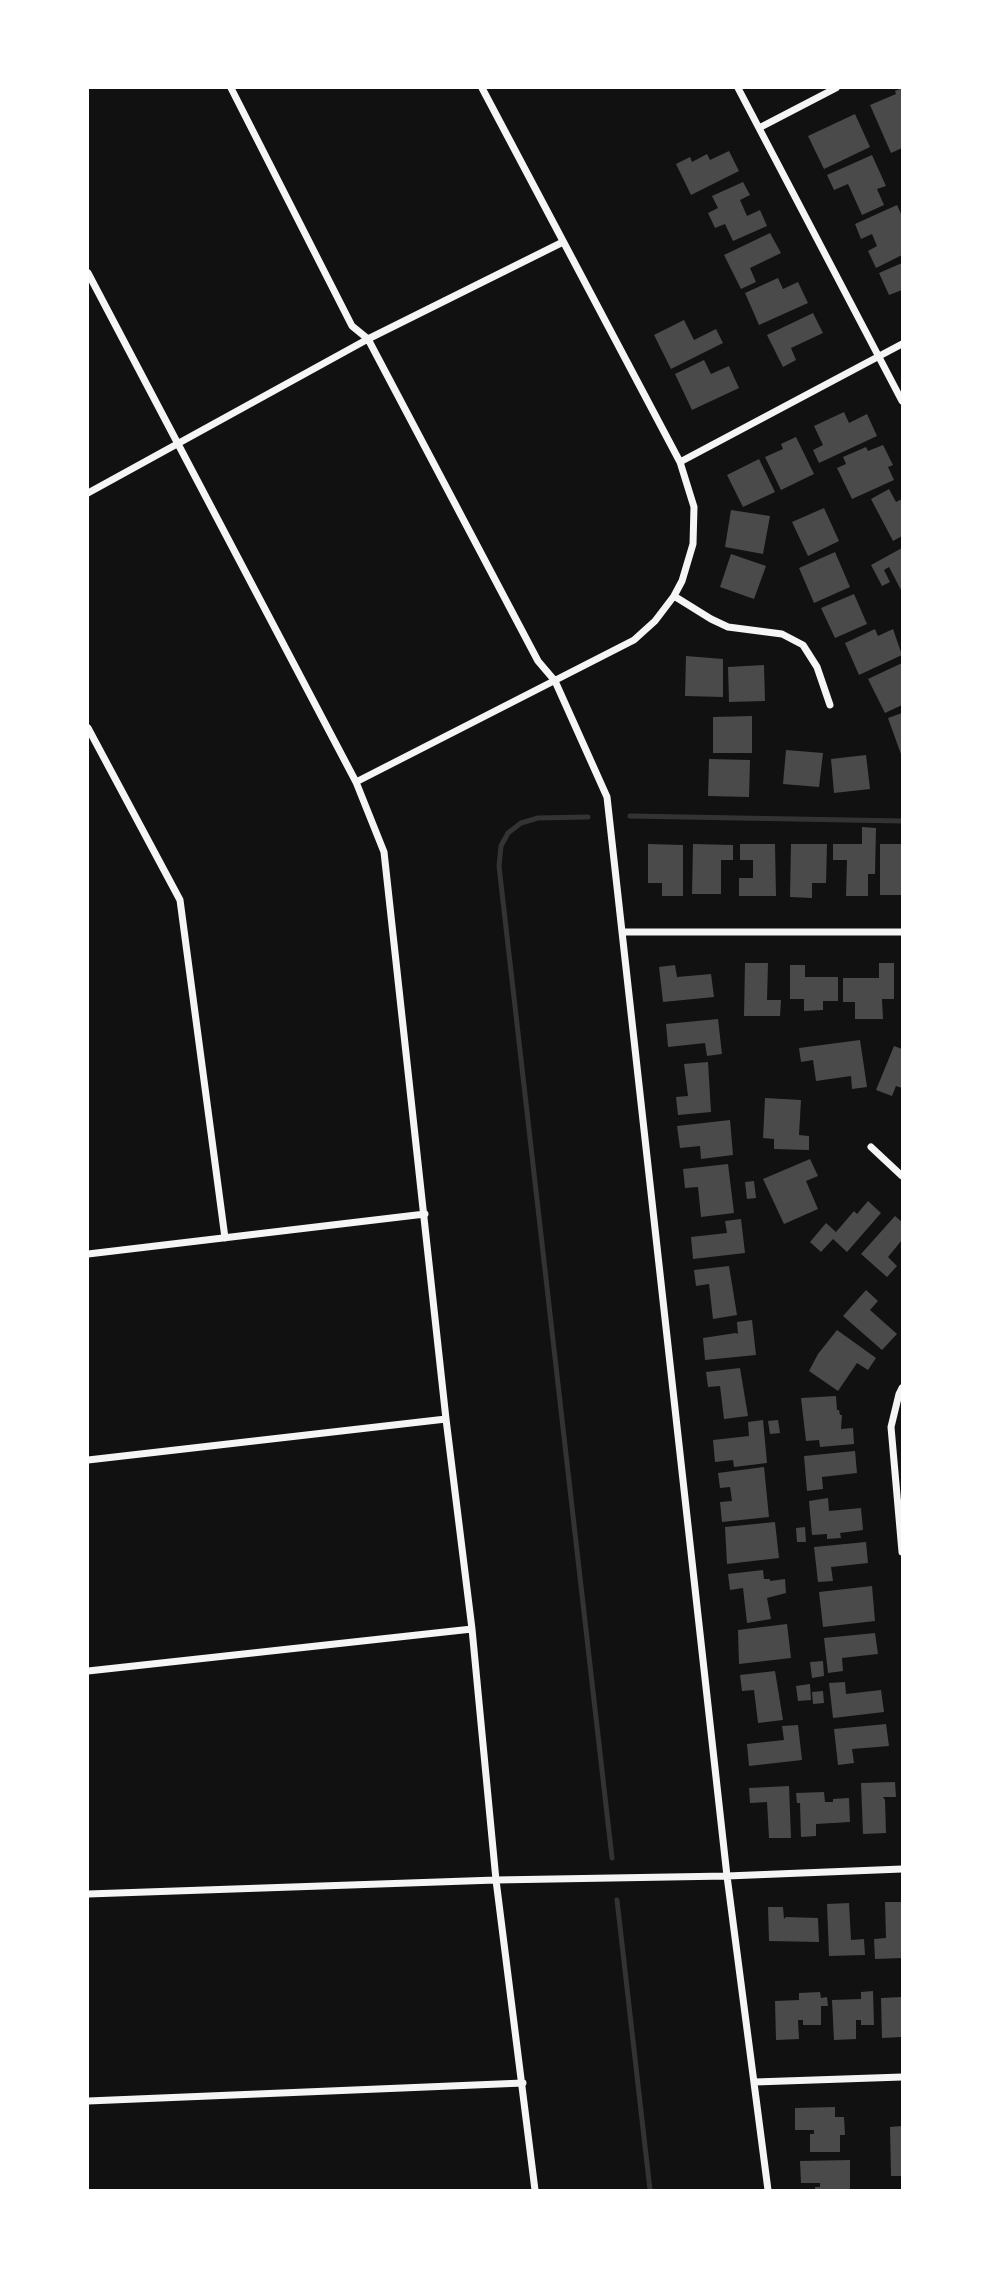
<!DOCTYPE html>
<style>
body{margin:0}
#map{position:relative;width:990px;height:2278px;overflow:hidden;background:#111;font-family:Mulish,sans-serif}
canvas{display:block}
.frame{position:absolute;inset:0;border:89px solid #fff;pointer-events:none}
</style>
<div id="map">
<canvas width="990" height="2278"></canvas>
<div class="frame"></div>
</div>
<script>
const g = document.querySelector('canvas').getContext('2d');
g.lineJoin = 'round';
const poly = rows => new Path2D(rows.map(r => 'M' + r).join(''));
function strokePath(path, color, width, dash) { g.strokeStyle = color; g.lineWidth = width; g.lineCap = dash ? 'butt' : 'round'; g.setLineDash(dash || []); g.stroke(path); }
function fillPath(path, color) { g.fillStyle = color; g.fill(path, 'evenodd'); }
strokePath(poly([
 [630,816,902,821],
 [588,817,538,818,521,823,508,833,501,846,499,866,612,1858],
 [617,1900,650,2190]
]), '#333', 5);
fillPath(poly([
 [902,88,902,148,891,153,870,105,896,94,895,91],
 [855,114,870,147,824,169,808,136],
 [729,151,739,171,691,195,676,164,690,157,692,162,707,154,710,160],
 [872,155,886,186,877,189,884,205,862,215,848,184,834,190,827,175],
 [743,182,750,195,740,200,747,216,760,210,767,226,733,241,725,224,715,228,708,213,718,208,712,196],
 [897,205,902,216,902,255,876,268,868,251,877,246,872,234,861,239,855,224],
 [770,233,781,253,750,268,756,282,741,289,724,255],
 [902,263,902,290,889,295,879,273],
 [778,278,783,289,798,282,808,303,759,325,745,293],
 [813,313,823,333,791,348,796,360,783,367,767,335],
 [684,320,694,340,716,329,723,343,671,369,654,335],
 [704,360,711,374,729,366,739,388,692,410,675,374],
 [844,412,849,423,867,414,877,436,819,463,813,450,823,445,814,426],
 [796,437,814,474,781,490,765,457,783,449,781,444],
 [883,445,893,465,888,467,894,480,852,499,837,468,846,464,843,457,866,447,868,451],
 [759,459,775,492,743,507,727,475],
 [889,489,896,502,902,499,902,536,893,541,871,499],
 [824,508,839,541,808,556,792,522],
 [731,510,770,516,763,554,725,547],
 [902,548,902,589,901,590,889,567,884,570,890,582,882,586,871,565],
 [835,552,850,587,814,603,799,568],
 [731,554,766,566,754,599,720,587],
 [854,594,867,624,835,638,821,608],
 [875,629,878,636,893,629,902,655,859,675,845,643],
 [686,656,723,659,723,697,685,696],
 [902,663,902,705,885,713,868,679],
 [764,665,765,701,729,702,728,667],
 [902,713,902,757,888,718],
 [752,716,752,753,713,753,713,717],
 [786,750,823,753,819,787,783,784],
 [866,755,870,789,834,793,831,759],
 [709,759,750,760,749,797,708,796],
 [862,827,876,828,875,874,868,874,868,896,846,896,847,860,833,860,833,844,862,844],
 [648,844,683,845,683,896,662,896,662,883,648,883],
 [693,844,733,845,733,860,721,860,721,894,692,894],
 [740,844,775,844,776,896,739,896,739,878,753,878,753,860,740,860],
 [791,844,827,844,826,883,812,883,812,898,790,897],
 [880,844,902,844,902,895,880,895],
 [745,963,768,963,767,1000,781,1000,780,1016,744,1016],
 [879,963,894,963,894,999,882,999,883,1019,855,1019,855,1002,843,1002,843,978,879,978],
 [675,965,677,977,711,974,714,997,663,1002,659,967],
 [790,965,805,965,805,977,838,977,838,1001,823,1001,823,1010,804,1011,804,999,790,999],
 [718,1019,722,1054,707,1056,705,1043,668,1047,666,1024],
 [860,1040,867,1087,852,1089,851,1076,816,1081,813,1060,801,1062,799,1048],
 [894,1046,902,1049,902,1088,896,1086,892,1096,876,1090],
 [708,1062,711,1112,678,1115,676,1097,688,1096,684,1064],
 [765,1098,801,1100,799,1135,809,1136,809,1150,774,1149,774,1139,763,1138],
 [730,1120,733,1155,701,1159,700,1146,680,1148,677,1126],
 [810,1159,818,1176,806,1181,818,1209,784,1224,763,1179],
 [728,1164,734,1213,701,1217,698,1187,685,1188,683,1169],
 [754,1181,756,1198,747,1199,745,1182],
 [868,1201,881,1213,847,1252,833,1239,821,1252,810,1242,826,1223,836,1232,854,1211,857,1214],
 [895,1216,902,1222,902,1240,888,1257,897,1266,887,1277,861,1254],
 [741,1219,745,1253,693,1259,691,1237,727,1233,725,1221],
 [729,1266,737,1315,713,1319,709,1284,696,1286,694,1270],
 [866,1290,878,1301,870,1310,897,1334,882,1350,843,1316],
 [752,1320,756,1355,705,1360,703,1338,736,1333,738,1334,737,1322],
 [837,1330,876,1358,868,1370,857,1363,838,1391,809,1371,818,1354],
 [740,1368,748,1416,724,1419,720,1386,708,1387,706,1372],
 [836,1396,837,1410,839,1410,840,1415,842,1415,841,1429,853,1428,854,1444,820,1447,819,1440,806,1441,801,1398],
 [763,1420,767,1463,734,1467,733,1460,715,1462,713,1440,749,1436,748,1422],
 [778,1420,780,1433,770,1434,768,1421],
 [855,1451,857,1473,822,1477,823,1489,807,1491,804,1456],
 [764,1467,769,1517,722,1522,720,1502,732,1501,730,1487,720,1488,718,1473],
 [828,1498,829,1511,861,1508,863,1530,840,1533,841,1538,827,1539,827,1534,812,1535,809,1501],
 [775,1522,779,1558,727,1564,725,1527],
 [805,1527,806,1542,797,1542,796,1528],
 [866,1542,868,1563,831,1567,833,1581,818,1582,814,1547],
 [763,1570,764,1579,770,1579,770,1581,785,1579,786,1593,767,1598,771,1619,747,1623,743,1588,730,1590,728,1574],
 [872,1586,875,1621,823,1627,819,1592],
 [787,1624,791,1658,739,1664,738,1630],
 [875,1633,878,1654,842,1658,843,1671,828,1673,824,1638],
 [823,1661,824,1676,812,1678,810,1662],
 [775,1671,783,1720,758,1723,754,1690,742,1691,740,1675],
 [845,1682,846,1694,881,1690,884,1712,833,1718,829,1683],
 [810,1684,811,1700,798,1701,796,1686],
 [823,1691,824,1703,813,1704,812,1692],
 [886,1724,889,1746,852,1749,854,1763,838,1765,834,1729],
 [798,1725,802,1760,749,1766,747,1744,784,1740,782,1726],
 [895,1782,896,1797,883,1797,885,1800,886,1833,863,1834,861,1783],
 [789,1786,791,1838,769,1838,767,1802,750,1803,749,1788],
 [824,1792,825,1802,833,1802,833,1799,849,1798,850,1822,816,1824,816,1836,801,1837,800,1803,797,1803,796,1793],
 [885,1902,902,1902,902,1958,875,1959,874,1939,886,1938],
 [849,1903,851,1940,864,1939,865,1955,829,1956,827,1904],
 [768,1907,783,1907,784,1919,786,1917,818,1918,819,1942,769,1941],
 [873,1991,874,2025,861,2025,861,2020,856,2020,856,2039,834,2040,832,2000,861,1999,861,1992],
 [820,1992,821,1998,827,1997,828,2006,821,2006,821,2025,803,2025,803,2020,798,2020,799,2039,776,2040,775,2001,799,2000,799,1993],
 [902,1997,902,2037,882,2038,881,1998],
 [835,2107,835,2117,844,2117,845,2135,840,2135,840,2152,810,2152,810,2134,814,2134,814,2130,795,2130,795,2108],
 [902,2126,902,2176,891,2176,890,2127],
 [850,2160,850,2190,815,2190,815,2187,820,2187,820,2183,801,2183,800,2161]
]), '#4a4a4a');
strokePath(poly([
 [231,88,352,326,368,339,538,661,555,681,607,797,727,1876,768,2190],
 [738,88,902,401],
 [759,128,836,88],
 [88,273,356,782,384,852,446,1419,472,1629,496,1880,535,2190],
 [680,462,902,344],
 [88,493,368,339,563,242],
 [674,596,711,619,728,627,782,634,803,645,817,667,830,705],
 [88,728,180,900,225,1238],
 [356,782,634,640,655,621,674,596,682,581,693,544,694,507,680,462,482,88],
 [623,932,902,932],
 [871,1147,902,1176],
 [88,1254,425,1214],
 [902,1388,899,1394,891,1427,902,1552],
 [88,1460,446,1419],
 [88,1671,472,1629],
 [88,1894,496,1880,727,1876,902,1869],
 [755,2082,902,2077],
 [88,2101,523,2083]
]), '#f5f5f5', 7);
</script>
